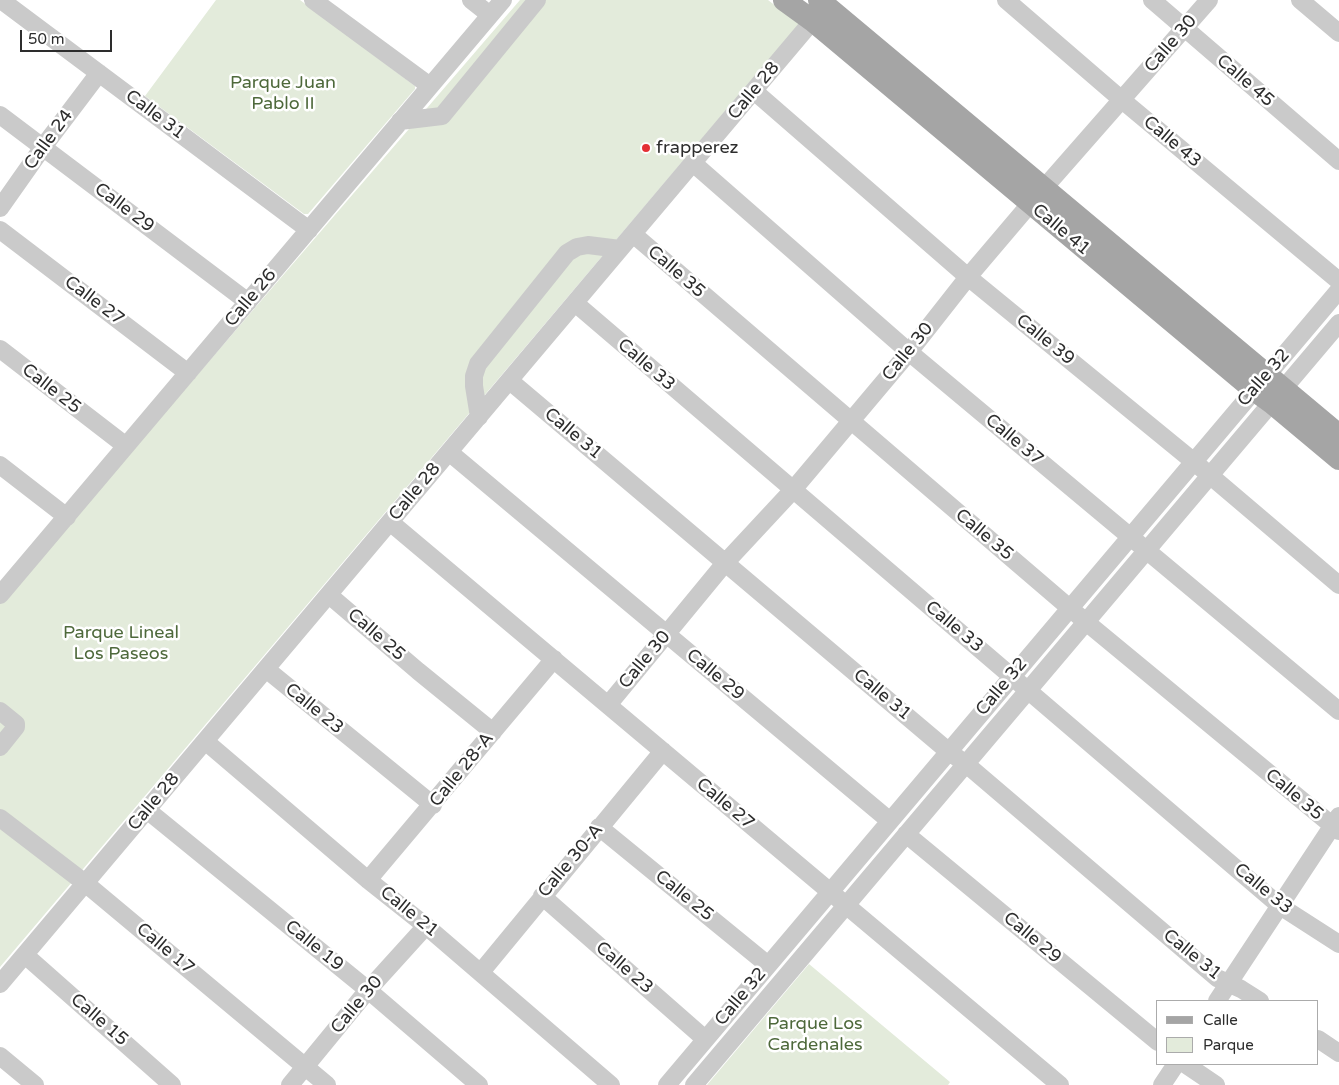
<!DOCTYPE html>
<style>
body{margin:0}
#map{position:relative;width:1339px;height:1085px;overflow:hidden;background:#fff;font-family:"Varela Round",sans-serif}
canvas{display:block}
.legend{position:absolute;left:1156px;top:1000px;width:162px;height:65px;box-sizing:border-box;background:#fff;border:1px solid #ababab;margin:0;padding:6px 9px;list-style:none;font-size:15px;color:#2d2d2d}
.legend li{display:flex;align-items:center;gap:10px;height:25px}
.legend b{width:25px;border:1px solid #ababab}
.scale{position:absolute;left:20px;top:30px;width:92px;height:22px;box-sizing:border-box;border:2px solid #2d2d2d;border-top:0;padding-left:6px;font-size:15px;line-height:18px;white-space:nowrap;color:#2d2d2d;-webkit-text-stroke:4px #fff;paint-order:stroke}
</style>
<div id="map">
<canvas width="1339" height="1085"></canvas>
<ul class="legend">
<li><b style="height:6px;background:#a5a5a5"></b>Calle</li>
<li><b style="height:14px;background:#e3ebdb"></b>Parque</li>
</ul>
<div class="scale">50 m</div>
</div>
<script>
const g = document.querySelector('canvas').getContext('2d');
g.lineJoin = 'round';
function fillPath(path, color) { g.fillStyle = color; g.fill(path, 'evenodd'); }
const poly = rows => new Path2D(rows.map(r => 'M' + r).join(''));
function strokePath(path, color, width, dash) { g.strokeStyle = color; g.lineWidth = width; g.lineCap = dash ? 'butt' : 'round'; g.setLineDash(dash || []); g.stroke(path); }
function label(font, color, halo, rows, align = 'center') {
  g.font = font + ' "Varela Round",sans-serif'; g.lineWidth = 5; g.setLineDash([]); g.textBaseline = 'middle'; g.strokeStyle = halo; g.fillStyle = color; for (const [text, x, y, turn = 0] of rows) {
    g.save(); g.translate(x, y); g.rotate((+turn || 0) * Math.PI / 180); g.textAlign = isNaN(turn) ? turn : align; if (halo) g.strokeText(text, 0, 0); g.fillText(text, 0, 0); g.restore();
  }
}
fillPath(poly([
 [216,0,300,0,415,86,415,89,308,214,304,214,145,96],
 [520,0,768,0,799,24,0,967,0,604],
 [809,964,950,1082,948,1085,707,1085]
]), '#e3ebdb');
strokePath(poly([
 [1,0,309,230],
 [313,0,430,86],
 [471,0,490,15],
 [1006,0,1122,100,1339,281],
 [1152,0,1339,161],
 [1300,0,1339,33],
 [754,91,968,277,1193,461,1339,585],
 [0,115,248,302],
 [400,121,442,116,537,0],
 [693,163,909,352,1339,711],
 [0,208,43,147,99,73],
 [0,230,188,373],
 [633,234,1086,622,1339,831],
 [575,303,1280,906,1339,944],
 [0,349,126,446],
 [510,381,948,751,966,764,1217,978,1241,989,1260,1001],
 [479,417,474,386,474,376,478,364,567,253,577,247,588,245,620,249],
 [449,452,890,821],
 [0,465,67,517],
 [390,522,1060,1085],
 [0,595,503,0],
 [329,595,418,671,493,732],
 [266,669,433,805],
 [608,705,725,563,792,491,909,352,968,277,1030,204,1209,0],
 [0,711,16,724,16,727,0,747],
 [205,741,368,880,426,926,611,1085],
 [147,810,368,990,479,1085],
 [0,818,85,883,327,1085],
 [599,827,768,965],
 [906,834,1158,1042],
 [368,880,554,659],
 [542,896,705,1039],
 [25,955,172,1085],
 [481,972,663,751],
 [0,984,820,12],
 [1217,1001,1339,816],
 [1318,1039,1339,1053],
 [0,1056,35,1085],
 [1185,1064,1216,1085],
 [290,1085,368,990,426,926],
 [667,1085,1339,290],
 [694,1085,1339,323],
 [1162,1085,1176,1064]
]), '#cacaca', 18);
strokePath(poly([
 [784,0,813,21,1254,390,1272,403,1339,459],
 [819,0,1339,435]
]), '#a5a5a5', 22);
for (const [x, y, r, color] of [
 [646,148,5,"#e43035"]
]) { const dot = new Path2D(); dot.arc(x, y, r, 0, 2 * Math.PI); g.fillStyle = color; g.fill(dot); strokePath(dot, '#fff', 2); }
label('18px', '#2d2d2d', '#fff', [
 ["Calle 30",1171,44,-49],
 ["Calle 45",1245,81,41],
 ["Calle 28",754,91,-50],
 ["Calle 31",155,115,37],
 ["Calle 24",49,140,-54],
 ["Calle 43",1172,142,40],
 ["Calle 29",124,208,37],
 ["Calle 41",1061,230,40],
 ["Calle 35",676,272,41],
 ["Calle 26",251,298,-50],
 ["Calle 27",94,301,37],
 ["Calle 39",1045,340,39],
 ["Calle 30",908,352,-51],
 ["Calle 33",646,365,41],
 ["Calle 32",1264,378,-49],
 ["Calle 25",51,389,38],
 ["Calle 31",573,434,40],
 ["Calle 37",1014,440,40],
 ["Calle 28",415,492,-50],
 ["Calle 35",984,535,40],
 ["Calle 33",954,627,40],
 ["Calle 25",376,635,41],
 ["Calle 30",645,660,-50],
 ["Calle 29",715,675,40],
 ["Calle 32",1002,687,-50],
 ["Calle 31",882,695,40],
 ["Calle 23",314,709,39],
 ["Calle 28-A",462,770,-51],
 ["Calle 35",1294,795,40],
 ["Calle 28",154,802,-50],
 ["Calle 27",725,804,40],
 ["Calle 30-A",571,861,-50],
 ["Calle 33",1263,889,39],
 ["Calle 25",684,896,39],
 ["Calle 21",409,912,39],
 ["Calle 29",1032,938,40],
 ["Calle 19",314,946,39],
 ["Calle 17",165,949,40],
 ["Calle 31",1192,955,39],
 ["Calle 23",624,968,41],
 ["Calle 32",741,997,-50],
 ["Calle 30",357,1005,-50],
 ["Calle 15",99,1020,41]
]);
label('18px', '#4e693b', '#fff', [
 ["Parque Juan",283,83],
 ["Pablo II",283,104],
 ["Parque Lineal",121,633],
 ["Los Paseos",121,654],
 ["Parque Los",815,1024],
 ["Cardenales",815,1045]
]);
label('18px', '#2d2d2d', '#fff', [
 ["frapperez",656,148]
], 'left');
</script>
